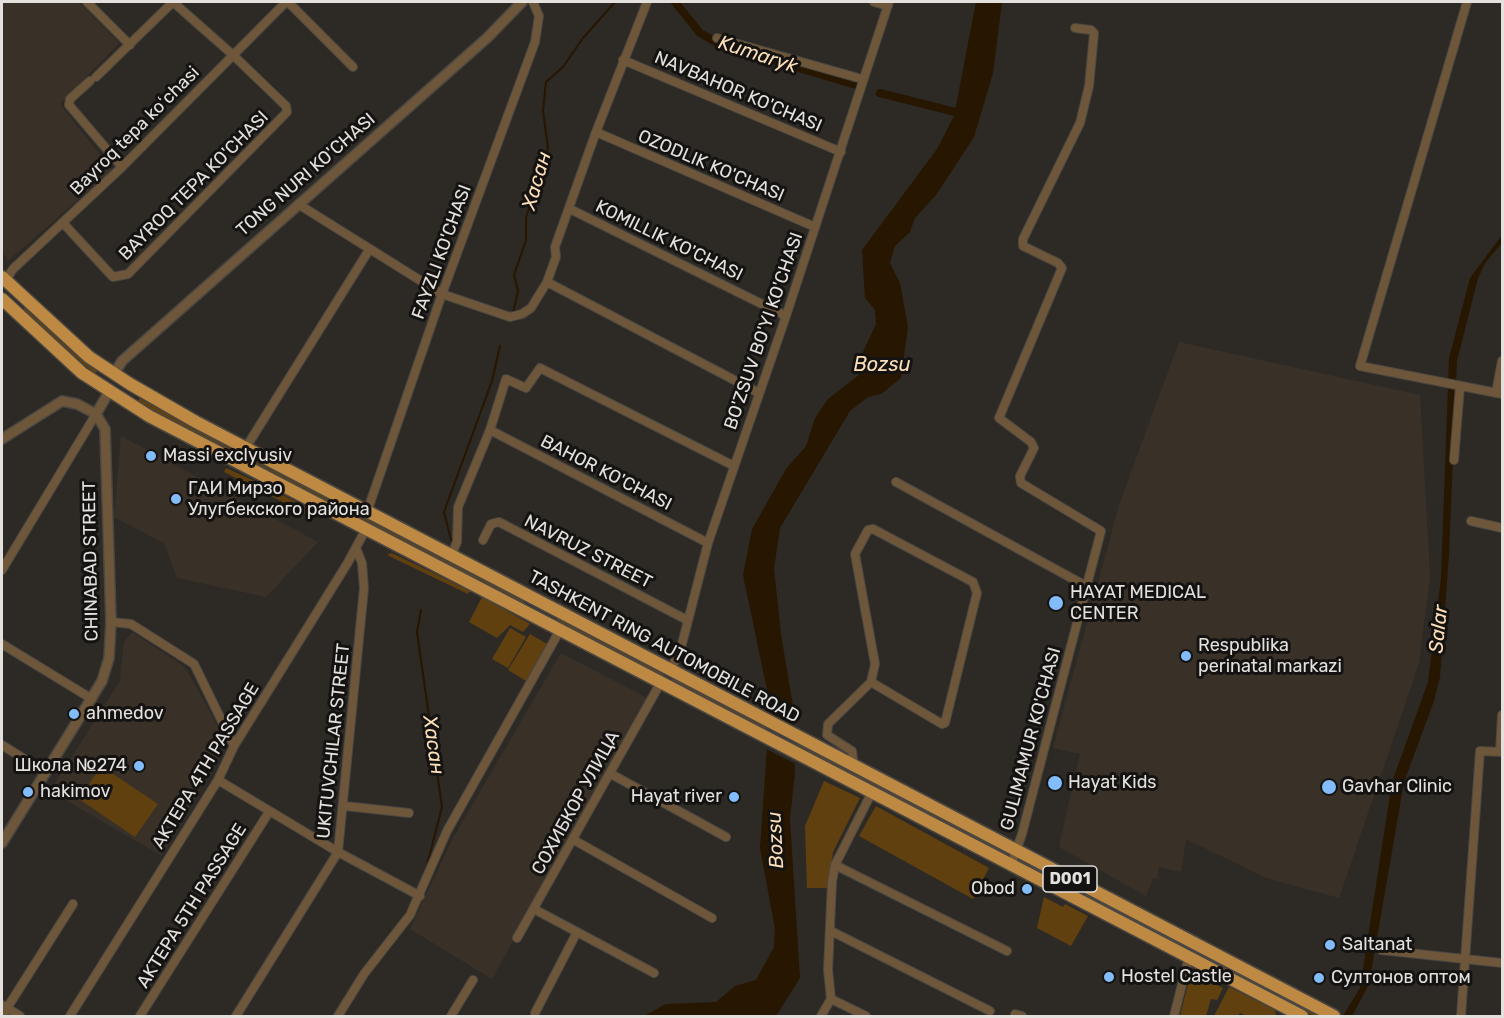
<!DOCTYPE html>
<meta charset="utf-8">
<style>
body{margin:0}
#map{position:relative;width:1504px;height:1018px;overflow:hidden;background:#2d2a25;font-family:Rubik,sans-serif}
canvas{display:block}
.frame{position:absolute;inset:0;border:3px solid #e3e0dd;pointer-events:none}
</style>
<div id="map">
<canvas width="1504" height="1018"></canvas>
<div class="frame"></div>
</div>
<script>
const g = document.querySelector('canvas').getContext('2d');
g.lineJoin = 'round';
function fillPath(path, color) { g.fillStyle = color; g.fill(path, 'evenodd'); }
const poly = rows => new Path2D(rows.map(r => 'M' + r).join(''));
function strokePath(path, color, width, dash) { g.strokeStyle = color; g.lineWidth = width; g.lineCap = dash ? 'butt' : 'round'; g.setLineDash(dash || []); g.stroke(path); }
function label(font, color, halo, rows, align = 'center') {
  g.font = font + ' Rubik,sans-serif'; g.lineWidth = 6; g.setLineDash([]); g.textBaseline = 'middle'; g.strokeStyle = halo; g.fillStyle = color; for (const [text, x, y, turn = 0] of rows) {
    g.save(); g.translate(x, y); g.rotate((+turn || 0) * Math.PI / 180); g.textAlign = isNaN(turn) ? turn : align; if (halo) g.strokeText(text, 0, 0); g.fillText(text, 0, 0); g.restore();
  }
}
fillPath(poly([
 [2,2,79,2,119,43,60,104,112,170,8,261,2,251],
 [1179,342,1420,395,1430,577,1419,663,1339,898,1266,878,1186,839,1181,872,1159,867,1157,879,1153,878,1146,896,1059,847,1080,754,1053,748,1120,502],
 [121,436,305,535,318,542,266,597,177,578,164,543,114,517],
 [132,632,185,667,226,741,162,856,50,791,120,681,124,642],
 [561,653,647,698,492,979,410,929,452,840]
]), '#393128');
fillPath(poly([
 [25,308,98,370,95,374,21,311],
 [140,398,251,460,303,484,525,601,523,605,355,518,137,402],
 [226,468,257,482,318,513,314,516,308,515,224,472],
 [391,553,396,555,470,591,468,594,387,555],
 [482,597,530,624,523,632,510,625,497,638,469,622],
 [558,618,664,673,662,678,555,622],
 [510,628,526,637,508,668,492,659],
 [530,634,547,644,526,681,508,670],
 [673,677,1000,847,998,852,671,682],
 [101,766,158,804,135,837,79,799],
 [824,781,860,798,833,852,828,888,807,888,805,826],
 [876,806,989,868,973,899,859,836],
 [1032,864,1325,1016,1314,1016,1030,868],
 [1044,897,1063,907,1065,904,1088,916,1071,946,1037,928],
 [1191,972,1223,988,1217,1000,1211,999,1206,1016,1180,1016],
 [1229,987,1275,1010,1276,1016,1247,1016,1240,1013,1238,1016,1214,1016]
]), '#614010');
fillPath(poly([
 [976,2,1002,2,993,73,974,137,936,195,915,218,910,232,895,246,890,263,900,283,908,327,901,378,881,394,868,397,850,411,780,528,774,569,781,634,794,712,795,773,790,819,800,978,776,1016,644,1016,666,1004,716,1002,735,986,756,980,774,947,775,929,760,848,770,704,743,575,752,529,786,469,806,446,815,418,828,399,859,375,863,352,876,324,875,310,865,298,862,250,937,149,954,116],
 [1502,235,1502,243,1486,262,1478,278,1457,361,1449,554,1440,677,1434,701,1404,782,1369,984,1352,1016,1343,1016,1360,988,1392,782,1428,682,1441,578,1449,358,1470,278]
]), '#271600');
fillPath(poly([
 [767,712,798,729,796,764,764,748]
]), '#2d2a25');
strokePath(poly([
 [513,313,518,291,514,275,526,240,526,218,548,148,543,111,546,82,563,67,583,38,615,2],
 [451,540,444,512,492,381,500,346],
 [421,610,417,632,442,807,425,873],
 [402,920,411,904]
]), '#271600', 2);
strokePath(poly([
 [675,2,700,33,721,45,856,85],
 [880,93,963,114]
]), '#271600', 8);
const minor = poly([
 [87,2,130,45],
 [288,2,353,67],
 [874,2,888,6],
 [1467,2,1360,366,1502,394],
 [717,38,862,79],
 [623,60,841,152],
 [96,77,173,2],
 [90,81,70,99,69,105,122,167],
 [596,132,815,227],
 [298,204,442,294,510,317,522,314,531,308,547,282,556,257,555,247,596,132,647,2],
 [570,209,786,316],
 [63,223,113,277,128,274,287,112,286,106,233,55,173,2],
 [5,281,13,269,122,167,286,2],
 [547,282,759,393],
 [1496,393,1502,361],
 [490,430,708,543],
 [245,449,369,250],
 [1454,460,1460,386],
 [896,482,1086,586],
 [367,512,442,294,535,42,539,16,533,2],
 [1471,521,1502,528],
 [483,540,491,524,499,522,687,620],
 [451,556,457,542,458,507,490,430,506,379,526,388,540,368,734,466],
 [2,570,96,414],
 [111,622,131,624,194,664,234,746],
 [2,644,92,699],
 [671,670,682,644,708,543,786,316,889,2],
 [2,745,45,772],
 [1500,752,1502,715],
 [854,767,852,751,827,735,828,724,871,682,875,664,855,554,868,530,873,529,973,582,977,593,945,723,942,724,871,682],
 [611,774,726,837],
 [218,780,338,852,420,896],
 [345,806,409,813],
 [574,840,712,918],
 [835,865,1007,951],
 [1011,865,1022,834,1101,531,1021,483,1020,476,1034,448,1031,442,999,418,1062,268,1058,263,1023,246,1023,239,1080,123,1089,86,1094,33,1091,30,1075,28],
 [534,909,654,973],
 [831,931,990,1011],
 [517,938,661,682],
 [1381,950,1502,963],
 [831,999,866,1016],
 [2,1005,20,1016],
 [535,1013,577,932],
 [1015,1014,1022,1016],
 [2,1016,73,904],
 [70,1016,218,780,234,746,347,564,366,529],
 [140,1016,269,812],
 [236,1016,338,852,364,588,362,563,356,548],
 [338,1016,364,974,410,915,447,831,560,630],
 [451,1016,473,980],
 [821,1016,831,999,828,970,832,882,835,865,872,792],
 [1174,1016,1189,957],
 [1461,1016,1480,751,1502,752]
]);
const tertiary = poly([
 [114,374,122,361,487,38,522,2],
 [96,414,109,392],
 [2,439,62,401,77,404,96,414,105,429,111,622,109,658,102,681,2,843]
]);
const trunk = poly([
 [2,277,89,357,130,384,196,422,1334,1016],
 [2,299,82,373,149,416,1302,1016]
]);
strokePath(minor, '#4a4742', 10);
strokePath(tertiary, '#4a4742', 12);
strokePath(trunk, '#4a4742', 15);
strokePath(minor, '#6e563a', 8);
strokePath(tertiary, '#6e563a', 9);
strokePath(trunk, '#bd8943', 12);
for (const [x, y, r, color] of [
 [151,456,6,"#83bcfb"],
 [176,499,6,"#83bcfb"],
 [1056,603,8,"#83bcfb"],
 [1186,656,6,"#83bcfb"],
 [74,714,6,"#83bcfb"],
 [139,766,6,"#83bcfb"],
 [1055,783,8,"#83bcfb"],
 [1329,787,8,"#83bcfb"],
 [28,792,6,"#83bcfb"],
 [734,797,6,"#83bcfb"],
 [1027,889,6,"#83bcfb"],
 [1330,945,6,"#83bcfb"],
 [1109,977,6,"#83bcfb"],
 [1319,978,6,"#83bcfb"]
]) { const dot = new Path2D(); dot.arc(x, y, r, 0, 2 * Math.PI); g.fillStyle = color; g.fill(dot); strokePath(dot, '#141311', 2); }
for (const [x, y, w] of [
 [1070,879,54]
]) { const box = new Path2D(); box.roundRect(x - w / 2, y - 13, w, 26, 4.5); g.fillStyle = '#141311'; g.fill(box); strokePath(box, '#e3e0dd', 1.5); }
label('bold 16px', '#e3e0dd', null, [
 ["D001",1070,879]
]);
label('18px', '#e3e0dd', '#141311', [
 ["NAVBAHOR KO'CHASI",738,92,23],
 ["Bayroq tepa koʻchasi",135,131,-45],
 ["OZODLIK KO'CHASI",711,166,23],
 ["TONG NURI KO'CHASI",306,175,-41],
 ["BAYROQ TEPA KO'CHASI",194,186,-45],
 ["KOMILLIK KO'CHASI",669,241,26],
 ["FAYZLI KO'CHASI",442,252,-70],
 ["BO'ZSUV BO'YI KO'CHASI",764,331,-71],
 ["BAHOR KO'CHASI",606,473,27],
 ["NAVRUZ STREET",588,552,27],
 ["CHINABAD STREET",91,561,-91],
 ["TASHKENT RING AUTOMOBILE ROAD",664,647,28],
 ["GULIMAMUR KO'CHASI",1031,739,-75],
 ["UKITUVCHILAR STREET",334,741,-84],
 ["AKTEPA 4TH PASSAGE",206,766,-59],
 ["СОХИБКОР УЛИЦА",576,803,-61],
 ["AKTEPA 5TH PASSAGE",192,906,-58]
]);
label('18px', '#e3e0dd', '#141311', [
 ["Massi exclyusiv",163,456],
 ["ГАИ Мирзо",188,489],
 ["Улугбекского района",188,510],
 ["HAYAT MEDICAL",1070,593],
 ["CENTER",1070,614],
 ["Respublika",1198,646],
 ["perinatal markazi",1198,667],
 ["ahmedov",86,714],
 ["Школа №274",127,766,"right"],
 ["Hayat Kids",1068,783],
 ["Gavhar Clinic",1342,787],
 ["hakimov",40,792],
 ["Hayat river",722,797,"right"],
 ["Obod",1015,889,"right"],
 ["Saltanat",1342,945],
 ["Hostel Castle",1121,977],
 ["Султонов оптом",1331,978]
], 'left');
label('italic 20px', '#fcdeb9', '#141311', [
 ["Kumaryk",758,55,18],
 ["Хасан",537,181,-74],
 ["Bozsu",882,365],
 ["Salar",1439,629,-84],
 ["Хасан",433,745,82],
 ["Bozsu",776,840,-93]
]);
</script>
